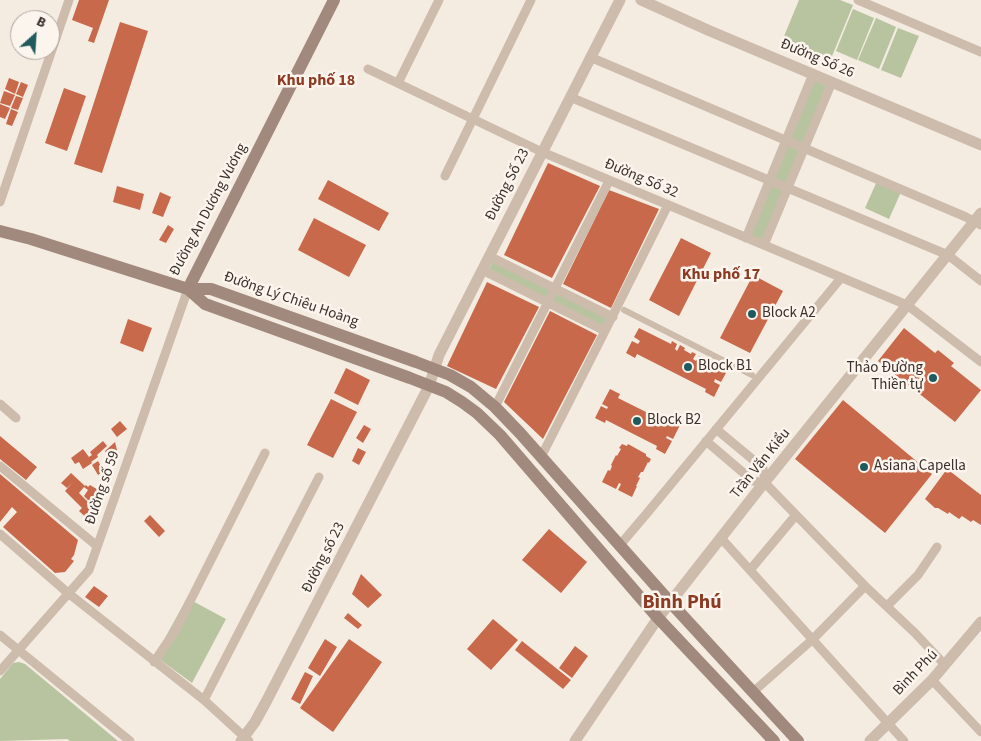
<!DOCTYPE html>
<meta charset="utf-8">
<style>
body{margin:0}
#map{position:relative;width:981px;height:741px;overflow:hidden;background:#f4ebe1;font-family:"Source Sans 3",sans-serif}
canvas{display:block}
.north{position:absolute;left:10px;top:10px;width:50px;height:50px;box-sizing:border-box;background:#fbf5ee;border:1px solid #aea6a0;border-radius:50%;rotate:26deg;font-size:14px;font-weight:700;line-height:20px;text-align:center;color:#3b302b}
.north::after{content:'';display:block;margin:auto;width:18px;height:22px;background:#1f5a5e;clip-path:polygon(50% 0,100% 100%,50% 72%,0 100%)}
</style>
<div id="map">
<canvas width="981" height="741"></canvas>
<div class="north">B</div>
</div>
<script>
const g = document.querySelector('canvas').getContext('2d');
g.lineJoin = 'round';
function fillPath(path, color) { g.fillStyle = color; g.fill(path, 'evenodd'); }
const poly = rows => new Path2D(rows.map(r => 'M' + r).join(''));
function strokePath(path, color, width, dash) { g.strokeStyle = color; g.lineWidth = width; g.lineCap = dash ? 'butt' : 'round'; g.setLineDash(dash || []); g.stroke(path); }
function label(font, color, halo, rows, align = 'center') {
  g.font = font + ' "Source Sans 3",sans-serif'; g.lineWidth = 5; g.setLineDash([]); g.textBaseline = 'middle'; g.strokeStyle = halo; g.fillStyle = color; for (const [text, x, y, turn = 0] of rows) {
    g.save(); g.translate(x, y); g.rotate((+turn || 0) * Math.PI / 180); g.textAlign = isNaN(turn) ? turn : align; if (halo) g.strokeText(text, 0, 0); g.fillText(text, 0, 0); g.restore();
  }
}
fillPath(poly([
 [799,0,840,0,853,5,830,61,782,41],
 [853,9,874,18,857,60,836,51],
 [876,18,896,27,879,69,858,60],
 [898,28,919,36,901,78,881,70],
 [814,80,827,86,803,144,790,138],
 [787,145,800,150,786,184,774,178],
 [877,181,901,192,889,219,865,208],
 [771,185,784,190,762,241,750,235],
 [493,261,551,290,546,298,489,269],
 [556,293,608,318,604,327,552,301],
 [187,598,226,619,192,683,155,656],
 [19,662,25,664,118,741,70,741,67,739,0,741,0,679,13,663]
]), '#b8c4a0');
fillPath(poly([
 [79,0,109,0,94,43,88,41,93,28,72,20],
 [120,22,148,31,102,173,74,164],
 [9,78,19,82,15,94,5,89],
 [21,82,28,85,23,97,16,94],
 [64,88,86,96,67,151,45,143],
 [4,91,15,95,10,106,0,103],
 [16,96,23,98,18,110,11,108],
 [0,104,10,108,5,119,0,117],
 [11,109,18,112,12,126,6,124],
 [548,163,600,186,552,278,504,255],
 [328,180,389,213,379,231,318,199],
 [117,186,144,194,140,210,113,202],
 [609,190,659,209,611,308,563,284],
 [160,192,171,197,163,217,152,213],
 [314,218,366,245,349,277,298,250],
 [168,225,174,229,166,243,159,240],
 [681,238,711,253,679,316,649,300],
 [753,275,783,291,750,353,720,338],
 [487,282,539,307,496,389,447,366],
 [550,311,597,335,543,439,504,402],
 [128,319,152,328,143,352,120,343],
 [639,328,671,344,672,341,677,344,675,349,677,351,680,345,685,348,684,350,691,354,692,352,696,354,693,359,696,361,699,356,703,358,702,360,726,373,721,382,715,379,714,382,720,385,714,397,705,392,706,389,637,354,635,358,626,353,632,341,638,344,640,341,634,337],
 [904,328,935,353,938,350,954,363,951,366,981,390,955,422,878,361],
 [346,368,370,380,358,405,334,393],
 [610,389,620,394,618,398,668,423,669,419,680,425,673,439,667,436,666,438,672,441,665,454,656,449,657,446,606,420,605,423,595,418,601,406,607,409,608,407,602,404],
 [331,399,357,412,333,458,307,445],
 [843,400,932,474,885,533,795,459],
 [120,421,127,429,117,437,111,429],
 [364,425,371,429,363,443,356,438],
 [0,436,37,467,26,480,0,459],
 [103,441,107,446,97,455,98,457,91,462,92,463,83,469,79,462,75,464,71,458,83,449,89,457,92,455,90,452],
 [115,442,117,450,112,463,105,451],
 [622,444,627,446,628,444,646,454,646,456,651,459,649,463,648,462,643,472,641,472,638,477,640,478,636,486,637,486,632,497,618,490,621,484,619,483,616,489,602,482,608,470,610,471,612,466,611,465,616,455,617,456,621,449,619,448],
 [358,448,366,452,359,465,352,461],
 [98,461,104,471,98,475,92,465],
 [947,469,981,495,981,525,973,520,971,522,962,516,959,519,949,512,948,514,938,508,935,508,925,499],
 [71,473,85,486,86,485,88,487,90,485,100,491,99,493,102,494,99,502,100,503,91,522,79,511,82,508,65,491,73,482,67,488,61,483],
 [84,487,88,490,84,496,89,501,88,502,79,493],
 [0,474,78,540,74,555,71,559,74,561,65,572,55,573,3,527,17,512,12,507,0,522],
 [150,515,165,531,159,537,144,521],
 [549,529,587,562,561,593,522,560],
 [361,574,382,595,368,608,352,594],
 [94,586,108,596,99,607,85,597],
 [348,613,362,625,358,629,344,618],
 [493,619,518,640,491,670,467,649],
 [325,639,337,647,320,676,308,668],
 [349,639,382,662,333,732,300,708],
 [522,641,571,680,563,689,515,650],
 [575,646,588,656,572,678,559,668],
 [305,672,313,676,300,704,291,699]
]), '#c8694b');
strokePath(poly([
 [624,310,752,375]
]), '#cdbbac', 6);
strokePath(poly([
 [858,0,981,52],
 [590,57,966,217,981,225],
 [368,69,542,152,907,305,981,362],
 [398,83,439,0],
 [570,97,948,255,981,281],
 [445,176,531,0],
 [0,202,69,0],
 [746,238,813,74],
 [764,245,832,82],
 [489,256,613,317],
 [482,270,605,331],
 [0,404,16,418],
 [495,407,609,181],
 [716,429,763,468,765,483],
 [706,441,753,481,765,483,865,586,915,633,945,665],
 [541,457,605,331,668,205],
 [0,466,97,546],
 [0,534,68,593,204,700,249,741],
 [721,538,904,741],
 [620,545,648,512,841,278],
 [750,570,796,515],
 [887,606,918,575,937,547],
 [0,635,130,741],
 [154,662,175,631,265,453],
 [0,671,89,570,188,289],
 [932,680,981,732],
 [753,692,813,639,865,586],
 [204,700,319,477]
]), '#cdbbac', 9);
strokePath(poly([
 [641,0,710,31,981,145],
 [241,741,255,722,266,702,429,386,439,355,620,0],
 [575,741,658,618,756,493,981,213],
 [870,741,932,680,981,622]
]), '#cdbbac', 11);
strokePath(poly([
 [0,231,31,239,188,289,211,289,416,362,450,375,471,387,495,407,520,433,670,602,798,741],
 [188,289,205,304,410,378,446,392,462,402,477,413,500,435,658,618,774,741],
 [188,289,334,0]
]), '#a18a7d', 12);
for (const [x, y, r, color] of [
 [752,314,5,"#1f5a5e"],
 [688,367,5,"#1f5a5e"],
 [933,378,5,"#1f5a5e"],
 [637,421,5,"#1f5a5e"],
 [864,467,5,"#1f5a5e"]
]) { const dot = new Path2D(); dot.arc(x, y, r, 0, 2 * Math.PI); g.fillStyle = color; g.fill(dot); strokePath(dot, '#fbf5ee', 2); }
label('15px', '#3b302b', '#fbf5ee', [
 ["Đường Số 26",817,59,23],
 ["Đường Số 32",641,179,23],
 ["Đường Số 23",508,185,-63],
 ["Đường An Dương Vương",209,210,-62],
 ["Đường Lý Chiêu Hoàng",291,300,19],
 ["Trần Văn Kiểu",761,464,-51],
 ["Đường số 59",103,488,-71],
 ["Đường số 23",324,558,-63],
 ["Bình Phú",916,673,-46]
]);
label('15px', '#3b302b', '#fbf5ee', [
 ["Block A2",762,314],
 ["Block B1",698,367],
 ["Thảo Đường",923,369,"right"],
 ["Thiền tự",923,386,"right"],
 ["Block B2",647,421],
 ["Asiana Capella",874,467]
], 'left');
label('bold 16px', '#8c3b22', '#fbf5ee', [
 ["Khu phố 18",316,81],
 ["Khu phố 17",721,275]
]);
label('bold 20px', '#8c3b22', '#fbf5ee', [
 ["Bình Phú",682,604]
]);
</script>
